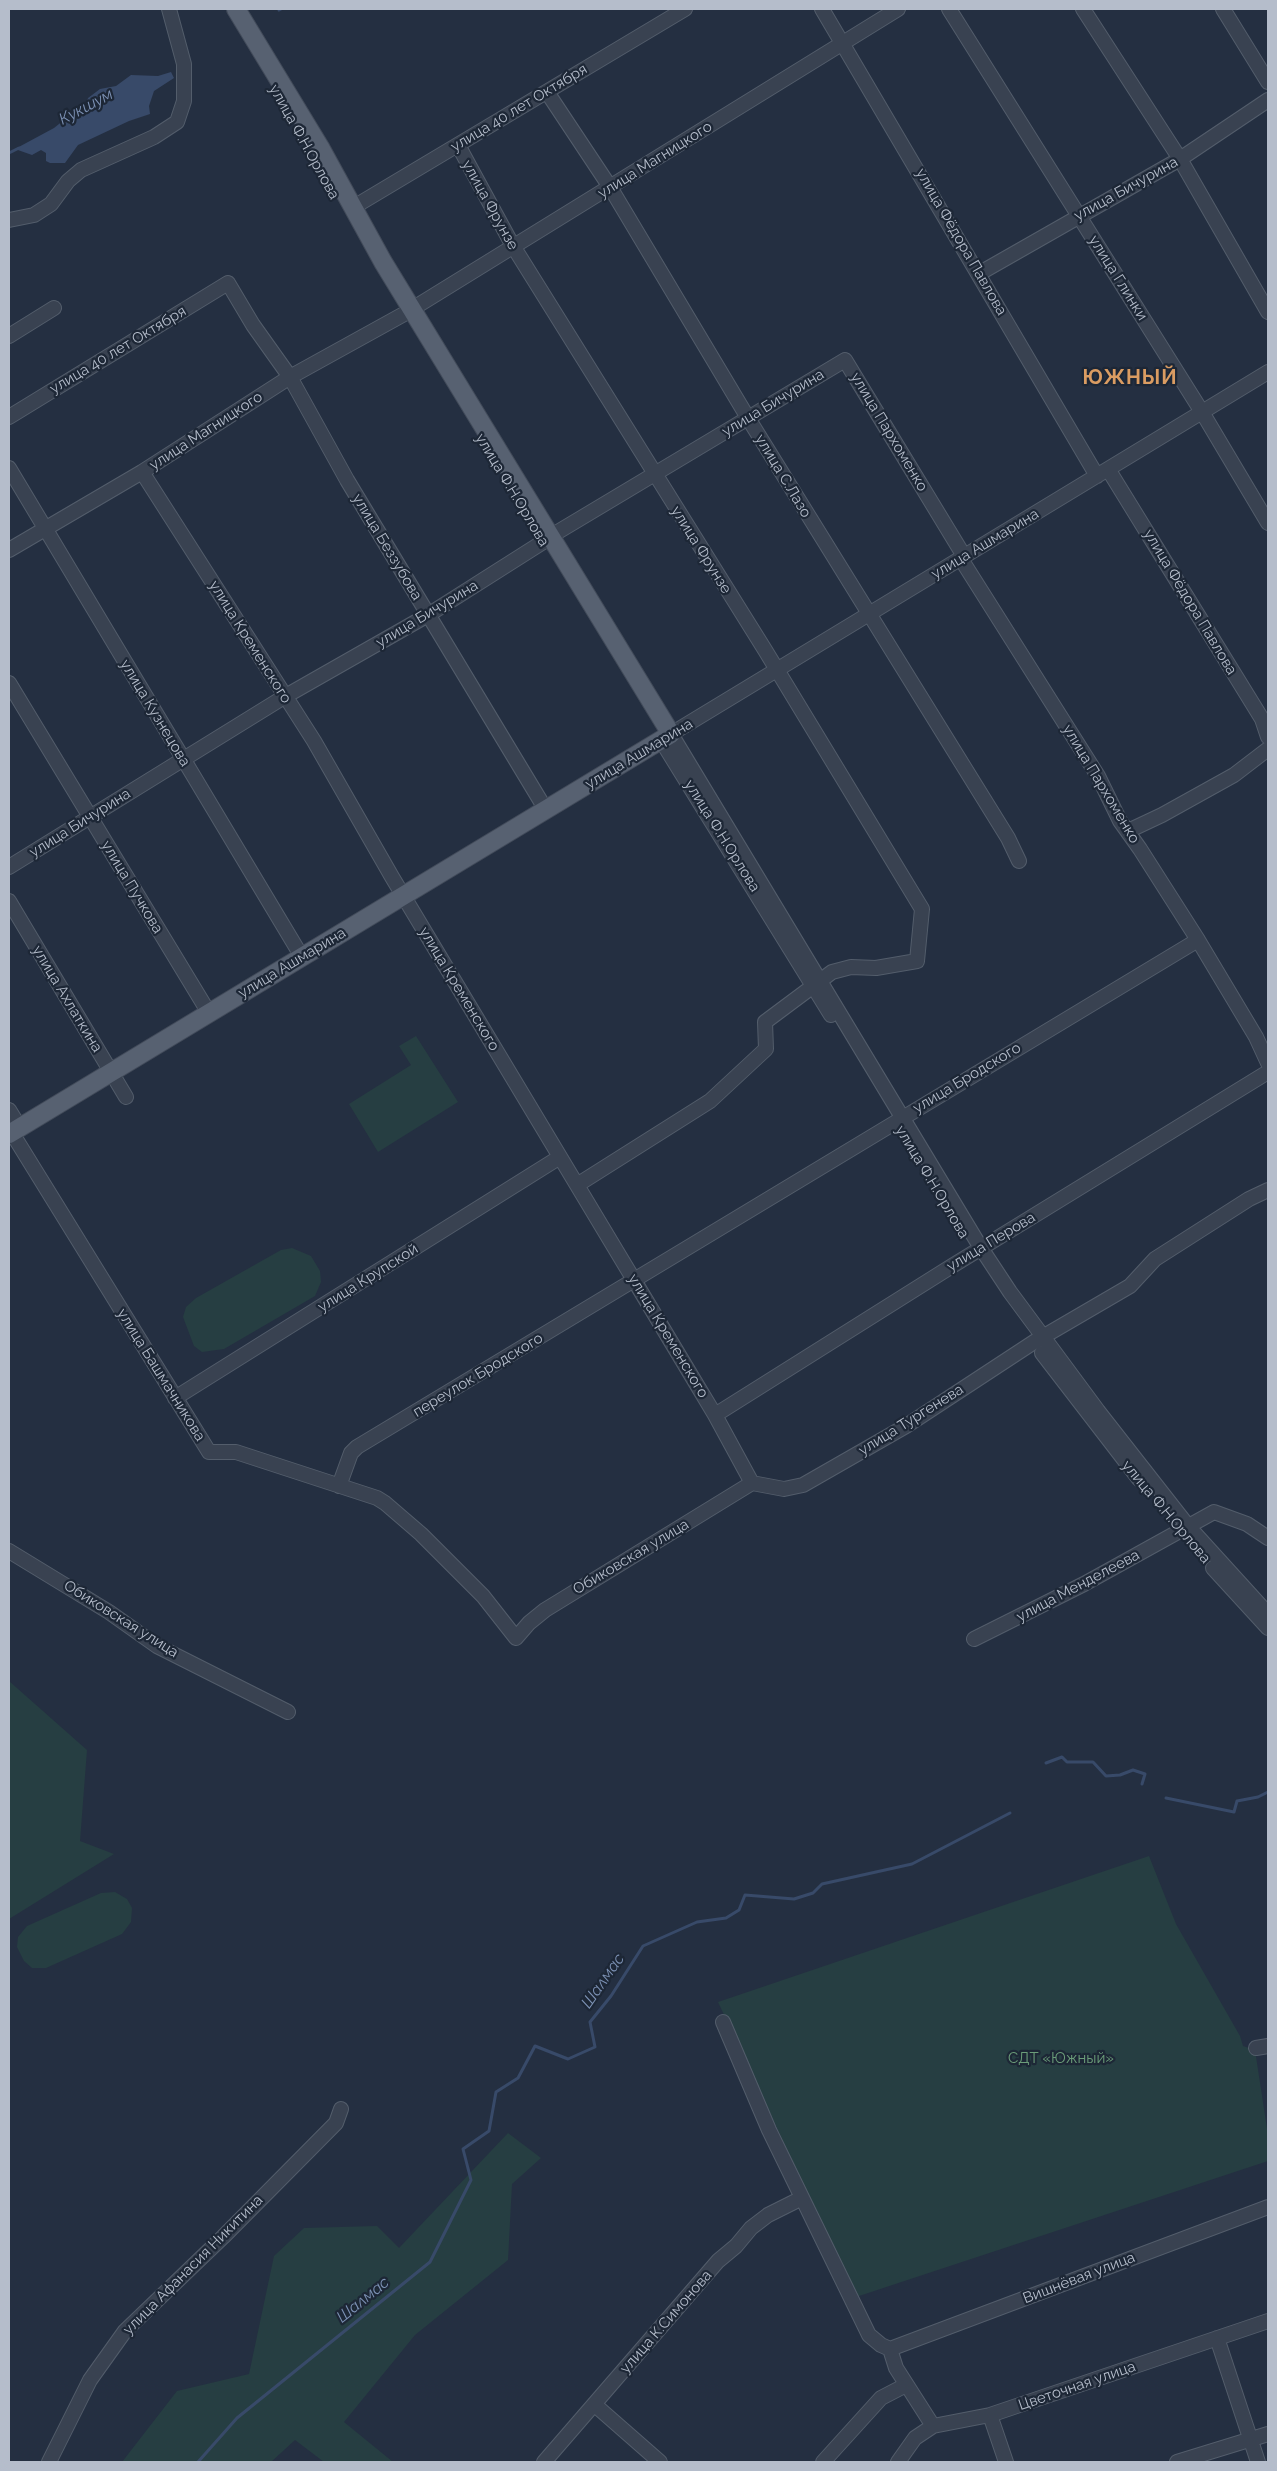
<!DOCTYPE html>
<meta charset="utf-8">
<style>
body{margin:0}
#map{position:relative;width:1277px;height:2471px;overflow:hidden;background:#242f41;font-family:Raleway,sans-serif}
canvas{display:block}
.frame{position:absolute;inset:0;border:10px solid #b5bdcb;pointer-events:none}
</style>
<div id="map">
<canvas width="1277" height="2471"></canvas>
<div class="frame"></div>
</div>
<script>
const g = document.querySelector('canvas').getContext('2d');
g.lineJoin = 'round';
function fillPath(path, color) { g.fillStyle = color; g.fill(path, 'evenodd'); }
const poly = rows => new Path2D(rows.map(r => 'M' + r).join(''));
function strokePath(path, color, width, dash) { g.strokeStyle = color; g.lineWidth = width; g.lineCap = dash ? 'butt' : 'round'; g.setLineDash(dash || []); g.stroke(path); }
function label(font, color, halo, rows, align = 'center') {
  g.font = font + ' Raleway,sans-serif'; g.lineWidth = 4.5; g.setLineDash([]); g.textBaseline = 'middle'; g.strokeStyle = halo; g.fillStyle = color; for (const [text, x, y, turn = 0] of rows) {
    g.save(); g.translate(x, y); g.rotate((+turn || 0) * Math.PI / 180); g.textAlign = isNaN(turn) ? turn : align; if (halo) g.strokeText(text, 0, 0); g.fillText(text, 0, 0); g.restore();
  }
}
fillPath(poly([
 [416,1036,458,1102,378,1152,349,1104,411,1065,399,1046],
 [292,1248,311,1256,320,1271,321,1282,315,1296,224,1349,202,1352,194,1346,183,1317,186,1307,196,1298,281,1250],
 [9,1681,87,1750,80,1841,114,1854,9,1919],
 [1149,1856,1176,1924,1240,2036,1243,2046,1255,2050,1268,2135,1268,2161,856,2297,718,2002],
 [115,1892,127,1899,132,1908,131,1922,122,1934,46,1968,32,1968,24,1961,17,1947,18,1937,27,1926,101,1893],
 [508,2133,541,2158,512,2184,508,2260,415,2335,344,2422,393,2462,324,2462,295,2440,271,2462,122,2462,177,2391,249,2374,274,2256,304,2228,377,2226,399,2248]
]), '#263e42');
fillPath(poly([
 [171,72,174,78,154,91,149,106,150,114,129,121,78,145,65,163,50,163,46,161,46,153,41,150,32,155,15,149,54,128,74,112,85,109,88,98,100,89,116,86,131,75,158,76]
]), '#384a69');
strokePath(poly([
 [279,10,281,9],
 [9,153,19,148],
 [1046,1763,1062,1757,1067,1762,1093,1762,1106,1776,1120,1775,1133,1770,1145,1774,1142,1784],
 [1166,1798,1234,1812,1237,1801,1258,1797,1268,1792],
 [198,2462,237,2418,430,2262,471,2180,463,2149,489,2131,496,2092,518,2078,535,2046,568,2059,595,2047,590,2022,611,1996,643,1946,697,1922,726,1918,739,1910,745,1895,794,1899,813,1893,822,1884,912,1864,1010,1813]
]), '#384a69', 3);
const minor = poly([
 [822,9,1097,476],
 [949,9,1202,412,1268,523],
 [1083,9,1180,159,1268,312],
 [1223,9,1268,82],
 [547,92,610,187,748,418,1008,838,1019,861],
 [458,145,513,246,765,650,922,909,917,961,876,968,851,967,832,972,765,1022,766,1049,710,1101,577,1185],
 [352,208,685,9],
 [9,220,34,215,51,204,68,181,81,170,154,137,177,122,184,101,184,64,169,9],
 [980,273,1180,159,1268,100],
 [412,309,898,9],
 [9,336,54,308],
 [1268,372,671,734,981,1248,1010,1292,1098,1411,1188,1526,1268,1614],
 [9,417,228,283,253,325,290,377,347,480,546,810],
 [9,468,302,957],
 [1108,469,1262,719,1268,737],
 [142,472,314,741,392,877,715,1415,752,1483],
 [551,536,845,360,964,556],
 [9,550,142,472,290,377,404,314],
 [961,559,1098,776,1120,821,1140,849,1198,940,1256,1037,1268,1063],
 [9,683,209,1013],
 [661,740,831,1015],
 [1128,831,1162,815,1234,775,1268,749],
 [9,867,284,697,428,615,543,542],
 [9,901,126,1097],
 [9,1110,20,1128],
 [12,1133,209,1452,236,1452,377,1498,385,1503,421,1534,483,1596,516,1638,529,1623,545,1610,752,1483],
 [1042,1353,1139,1479],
 [175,1398,560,1157],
 [715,1415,952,1266,1268,1072],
 [752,1483,784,1489,803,1485,906,1426,1034,1342,1130,1286,1155,1259,1249,1199,1268,1190],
 [339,1486,351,1453,357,1447,1198,940],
 [9,1551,109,1612,157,1646,288,1712],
 [1213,1568,1268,1628],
 [974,1639,1084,1584,1214,1512,1247,1524,1268,1538],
 [723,2022,769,2130,869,2335,881,2345,890,2349,896,2368,933,2426],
 [1256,2048,1268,2046],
 [1217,2338,1258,2462],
 [890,2349,1268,2207],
 [595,2405,660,2462],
 [990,2415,1006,2462],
 [49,2462,90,2380,125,2331,223,2237,336,2123,341,2109],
 [544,2462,718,2261,736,2246,751,2228,768,2215,802,2198],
 [823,2462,881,2398,906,2385],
 [898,2462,915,2438,933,2426,990,2415,1268,2321],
 [1177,2462,1268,2434]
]);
const major = poly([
 [9,1134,671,734,383,262,321,149,236,9]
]);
strokePath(minor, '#535d6b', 16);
strokePath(major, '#424b5a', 20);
strokePath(minor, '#394251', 14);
strokePath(major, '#576171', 18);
label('15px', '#b5bdcb', '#1d2736', [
 ["улица 40 лет Октября",519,108,-31],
 ["улица Ф.Н.Орлова",304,142,61],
 ["улица Магницкого",655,160,-32],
 ["улица Бичурина",1126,189,-29],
 ["улица Фрунзе",490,205,61],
 ["улица Фёдора Павлова",961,242,60],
 ["улица Глинки",1118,278,58],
 ["улица 40 лет Октября",118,350,-31],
 ["улица Бичурина",773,403,-31],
 ["улица Магницкого",206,431,-33],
 ["улица Пархоменко",889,432,59],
 ["улица С.Лазо",783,476,59],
 ["улица Ф.Н.Орлова",512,490,59],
 ["улица Ашмарина",985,544,-31],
 ["улица Беззубова",387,547,59],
 ["улица Фрунзе",701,550,58],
 ["улица Фёдора Павлова",1190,602,59],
 ["улица Бичурина",427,614,-31],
 ["улица Кременского",250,642,58],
 ["улица Кузнецова",155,713,59],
 ["улица Ашмарина",639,754,-31],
 ["улица Пархоменко",1101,784,59],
 ["улица Бичурина",80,823,-32],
 ["улица Ф.Н.Орлова",722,836,58],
 ["улица Пучкова",132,887,59],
 ["улица Ашмарина",292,963,-31],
 ["улица Кременского",459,989,59],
 ["улица Ахлаткина",67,999,59],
 ["улица Бродского",967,1078,-31],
 ["улица Ф.Н.Орлова",932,1182,59],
 ["улица Перова",991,1242,-31],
 ["улица Крупской",368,1278,-32],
 ["улица Кременского",668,1336,59],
 ["улица Башмачникова",161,1375,58],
 ["переулок Бродского",478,1375,-31],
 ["улица Тургенева",911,1420,-32],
 ["улица Ф.Н.Орлова",1166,1512,50],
 ["Обиковская улица",631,1557,-31],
 ["улица Менделеева",1078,1586,-28],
 ["Обиковская улица",121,1619,32],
 ["улица Афанасия Никитина",193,2265,-45],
 ["Вишнёвая улица",1079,2278,-21],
 ["улица К.Симонова",666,2322,-49],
 ["Цветочная улица",1077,2386,-19]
]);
label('15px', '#6b9d79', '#1d2736', [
 ["СДТ «Южный»",1061,2058]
]);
label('italic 16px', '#7c91b4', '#1d2736', [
 ["Кукшум",86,107,-28],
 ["Шалмас",603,1981,-55],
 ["Шалмас",363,2300,-39]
]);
g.letterSpacing = '1px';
label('bold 20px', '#da9c62', '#1d2736', [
 ["ЮЖНЫЙ",1130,378]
]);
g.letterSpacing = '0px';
</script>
